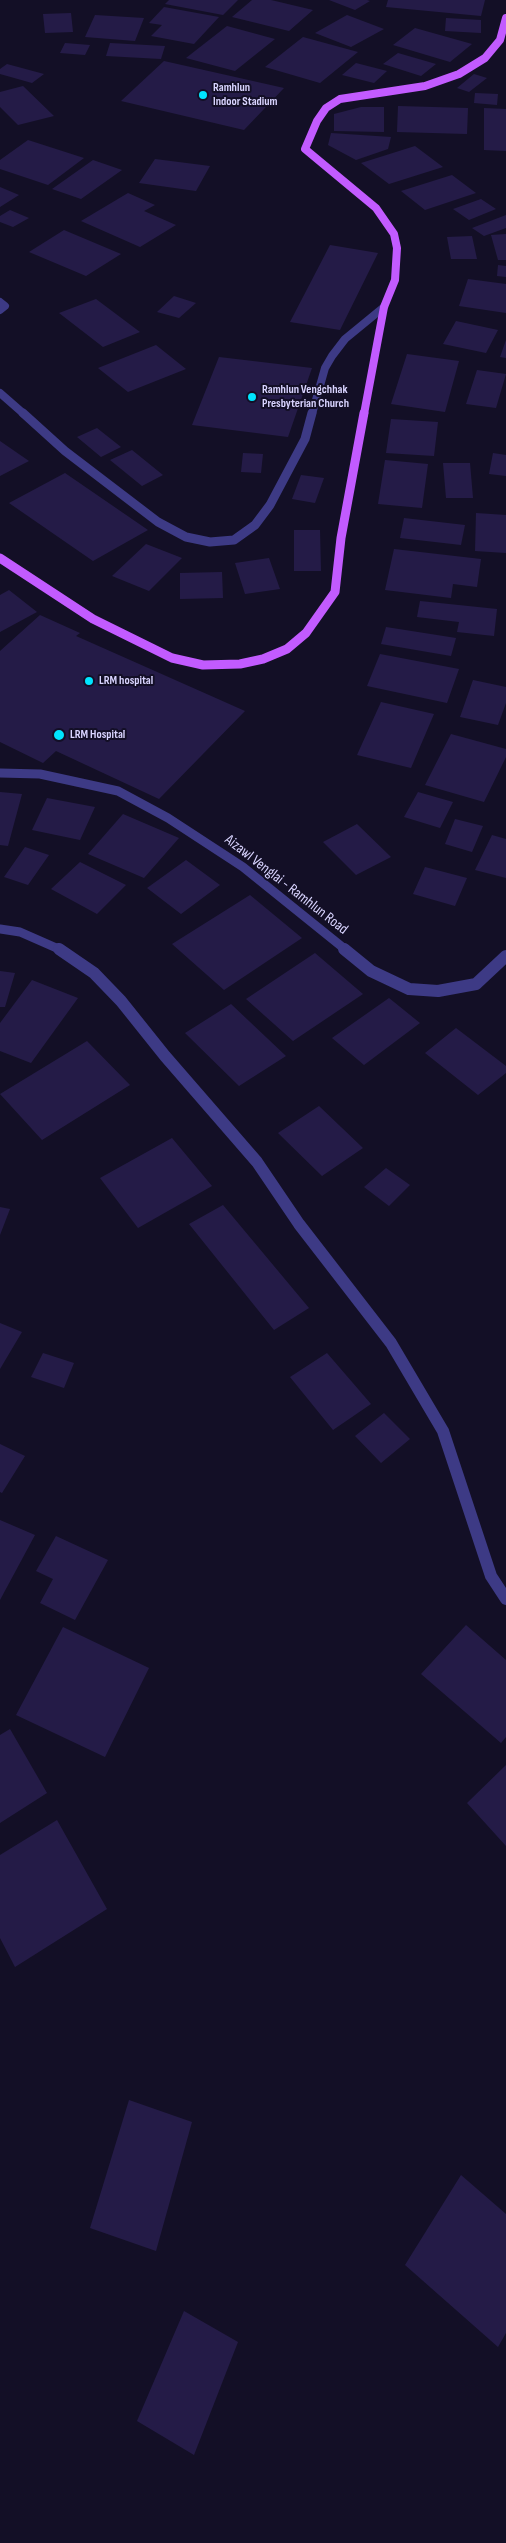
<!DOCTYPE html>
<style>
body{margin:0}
canvas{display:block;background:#130f26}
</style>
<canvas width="506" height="2543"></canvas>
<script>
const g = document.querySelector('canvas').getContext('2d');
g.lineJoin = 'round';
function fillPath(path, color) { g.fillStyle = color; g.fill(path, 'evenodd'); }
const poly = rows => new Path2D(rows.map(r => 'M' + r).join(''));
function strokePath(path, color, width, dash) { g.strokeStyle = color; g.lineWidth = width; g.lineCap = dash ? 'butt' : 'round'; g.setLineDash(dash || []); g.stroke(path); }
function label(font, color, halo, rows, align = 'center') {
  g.font = font + ' "Sofia Sans Condensed",sans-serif'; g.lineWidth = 4; g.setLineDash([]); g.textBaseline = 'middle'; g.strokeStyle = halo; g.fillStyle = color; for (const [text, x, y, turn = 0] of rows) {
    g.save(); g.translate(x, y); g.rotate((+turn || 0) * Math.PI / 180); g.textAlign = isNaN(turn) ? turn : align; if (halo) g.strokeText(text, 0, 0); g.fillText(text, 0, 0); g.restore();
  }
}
fillPath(poly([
 [169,0,238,0,223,15,165,4],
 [252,0,271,0,313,10,289,31,232,17],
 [329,0,367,0,370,1,355,10],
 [388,0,485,0,481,16,386,7],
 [164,7,219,17,194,44,151,36,162,25,149,23],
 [71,13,73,32,45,33,43,14],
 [95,15,144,18,135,41,85,37],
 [347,15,384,29,351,47,315,33],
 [446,18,481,20,481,33,445,31],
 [227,26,275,39,235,71,186,58],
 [415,28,472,44,450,62,393,45],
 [303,37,358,52,320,83,265,67],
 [65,43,90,45,85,55,60,53],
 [110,43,165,46,161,59,106,56],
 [398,53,436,64,421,76,383,64],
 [164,61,284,88,244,130,121,101],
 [356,63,387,71,374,83,342,75],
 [7,64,44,74,32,83,0,74,0,69],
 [474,74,487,78,469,92,457,88],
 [23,86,54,116,18,125,0,107,0,92],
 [475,93,498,94,497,105,474,103],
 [398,106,468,108,467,134,397,132],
 [361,107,384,107,384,132,334,131,334,114],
 [484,108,506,109,506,151,484,150],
 [331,133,391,137,388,149,356,160,328,145],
 [28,140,84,158,48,185,0,169,0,160],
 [415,146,443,167,389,184,361,163],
 [155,159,210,166,196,191,139,183],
 [93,160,122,170,81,199,52,189],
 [452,175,476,193,425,210,401,191],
 [0,187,19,195,0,207],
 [128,193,155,205,144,211,176,225,140,247,81,221],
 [481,199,496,209,469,220,453,209],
 [10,210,29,218,13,227,0,222,0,216],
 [506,215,506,228,484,236,472,228],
 [64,230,121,254,86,276,29,252],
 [506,234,506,260,498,260,491,235],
 [472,236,477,259,451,259,447,237],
 [330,245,378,253,340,330,290,322],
 [498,265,506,266,506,277,497,276],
 [468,279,506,284,506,313,459,306],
 [174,296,196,303,179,318,157,312],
 [96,299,140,332,103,347,59,313],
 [456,321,498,330,486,353,443,344],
 [506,340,506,358,500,357],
 [156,345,186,369,128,392,98,368],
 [407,354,459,361,445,412,391,404],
 [219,357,312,368,288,437,192,425],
 [477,370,506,374,496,408,466,404],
 [391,419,438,422,434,456,386,453],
 [97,428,121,447,101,457,77,437],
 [0,441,29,461,0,476],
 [132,450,163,475,142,486,110,460],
 [243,453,263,454,261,473,241,472],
 [493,453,506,455,506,476,489,474],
 [385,460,428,464,422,508,378,504],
 [443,463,470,463,473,498,446,498],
 [65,473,148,530,93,561,9,503],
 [301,475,324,478,315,503,292,499],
 [476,513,506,515,506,553,475,551],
 [404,518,465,525,461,545,400,538],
 [294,530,320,530,321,571,294,571],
 [146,544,182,558,149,591,112,576],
 [394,549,481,559,477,587,453,584,451,598,385,590],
 [269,558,280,589,245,594,235,563],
 [222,572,223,598,180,599,180,573],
 [9,590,37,612,0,632,0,595],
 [420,601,497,609,494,636,457,632,459,622,417,617],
 [40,615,80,633,76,636,245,711,159,799,56,751,43,763,0,742,0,651],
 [386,627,456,638,451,656,381,644],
 [380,654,459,669,447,703,367,686],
 [473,680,506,687,506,703,498,725,460,717],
 [381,702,434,714,411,768,357,755],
 [451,734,506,749,506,757,484,802,425,785],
 [0,792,22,794,8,846,0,845],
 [418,792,453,802,440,828,404,817],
 [47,798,95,807,80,840,32,830],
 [123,814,179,838,144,878,88,854],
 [455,819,483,826,472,852,445,844],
 [357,824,391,857,356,875,323,842],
 [492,835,506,839,506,878,475,870],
 [25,847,49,855,28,885,4,877],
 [186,860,220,885,181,914,147,888],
 [80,862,126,885,97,914,51,889],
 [425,867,467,878,455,906,413,894],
 [250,895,302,938,224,990,172,944],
 [315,953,363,994,293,1041,246,999],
 [0,971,15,973,5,1007,0,1007],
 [32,980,78,998,31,1063,0,1051,0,1023],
 [389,998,420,1023,364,1065,332,1038],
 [231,1004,286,1056,239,1086,185,1033],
 [456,1028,506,1066,506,1073,478,1095,425,1053],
 [87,1041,130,1085,42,1140,0,1094],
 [319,1106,363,1148,322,1176,278,1133],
 [172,1138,212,1186,138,1228,100,1178],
 [386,1168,410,1185,389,1206,364,1187],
 [223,1205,309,1308,274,1330,189,1224],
 [0,1207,10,1209,0,1235],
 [0,1323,22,1332,0,1369],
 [43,1353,74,1363,64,1388,31,1377],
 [327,1353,371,1404,333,1430,290,1377],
 [384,1413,410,1439,381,1463,355,1436],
 [0,1444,25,1456,2,1493,0,1492],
 [0,1520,35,1535,0,1600],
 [56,1536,108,1560,75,1620,40,1603,53,1579,36,1571],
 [466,1625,506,1660,506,1737,501,1743,421,1674],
 [63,1627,149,1668,105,1757,16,1715],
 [10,1729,47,1793,0,1823,0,1735],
 [506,1765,506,1846,467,1803],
 [57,1820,107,1909,15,1967,0,1938,0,1855],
 [129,2100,192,2122,156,2251,90,2228],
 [461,2175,506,2214,506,2333,498,2347,405,2265],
 [184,2311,238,2342,194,2455,137,2421]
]), '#241b47');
strokePath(poly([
 [0,302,5,306,0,310],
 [0,393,24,414],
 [312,414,325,368,332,356,345,339,384,307]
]), '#3d3a85', 8);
strokePath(poly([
 [23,413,65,451,158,522,186,537,210,542,234,540,255,525,270,505,305,439,312,413],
 [0,773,40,774,118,791,168,818,243,867,346,950],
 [0,929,20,932,61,950]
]), '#3d3a85', 9);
strokePath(poly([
 [59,949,94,973,121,1001,165,1056,257,1162,299,1224,391,1343,443,1431,491,1576,506,1599],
 [344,949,371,971,409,989,438,991,476,984,506,956]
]), '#3d3a85', 12);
strokePath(poly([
 [364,414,384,307,395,280,397,248,394,234,376,208,305,149,317,121,326,108,340,99,425,86,459,74,485,58,500,40,506,18]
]), '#c25bff', 8);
strokePath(poly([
 [0,558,93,619,172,658,203,665,240,664,263,659,287,649,306,633,335,592,341,538,364,413]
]), '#c25bff', 9);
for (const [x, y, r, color] of [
 [203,95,5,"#00e5ff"],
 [252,397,5,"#00e5ff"],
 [89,681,5,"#00e5ff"],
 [59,735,6,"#00e5ff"]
]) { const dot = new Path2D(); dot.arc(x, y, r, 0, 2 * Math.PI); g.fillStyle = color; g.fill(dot); strokePath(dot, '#130f26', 2); }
label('bold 12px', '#d9d4ff', '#130f26', [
 ["Ramhlun",213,88],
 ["Indoor Stadium",213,102],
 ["Ramhlun Vengchhak",262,390],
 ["Presbyterian Church",262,404],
 ["LRM hospital",99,681],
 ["LRM Hospital",70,735]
], 'left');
label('15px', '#d9d4ff', '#130f26', [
 ["Aizawl Venglai - Ramhlun Road",286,885,38]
]);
</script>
